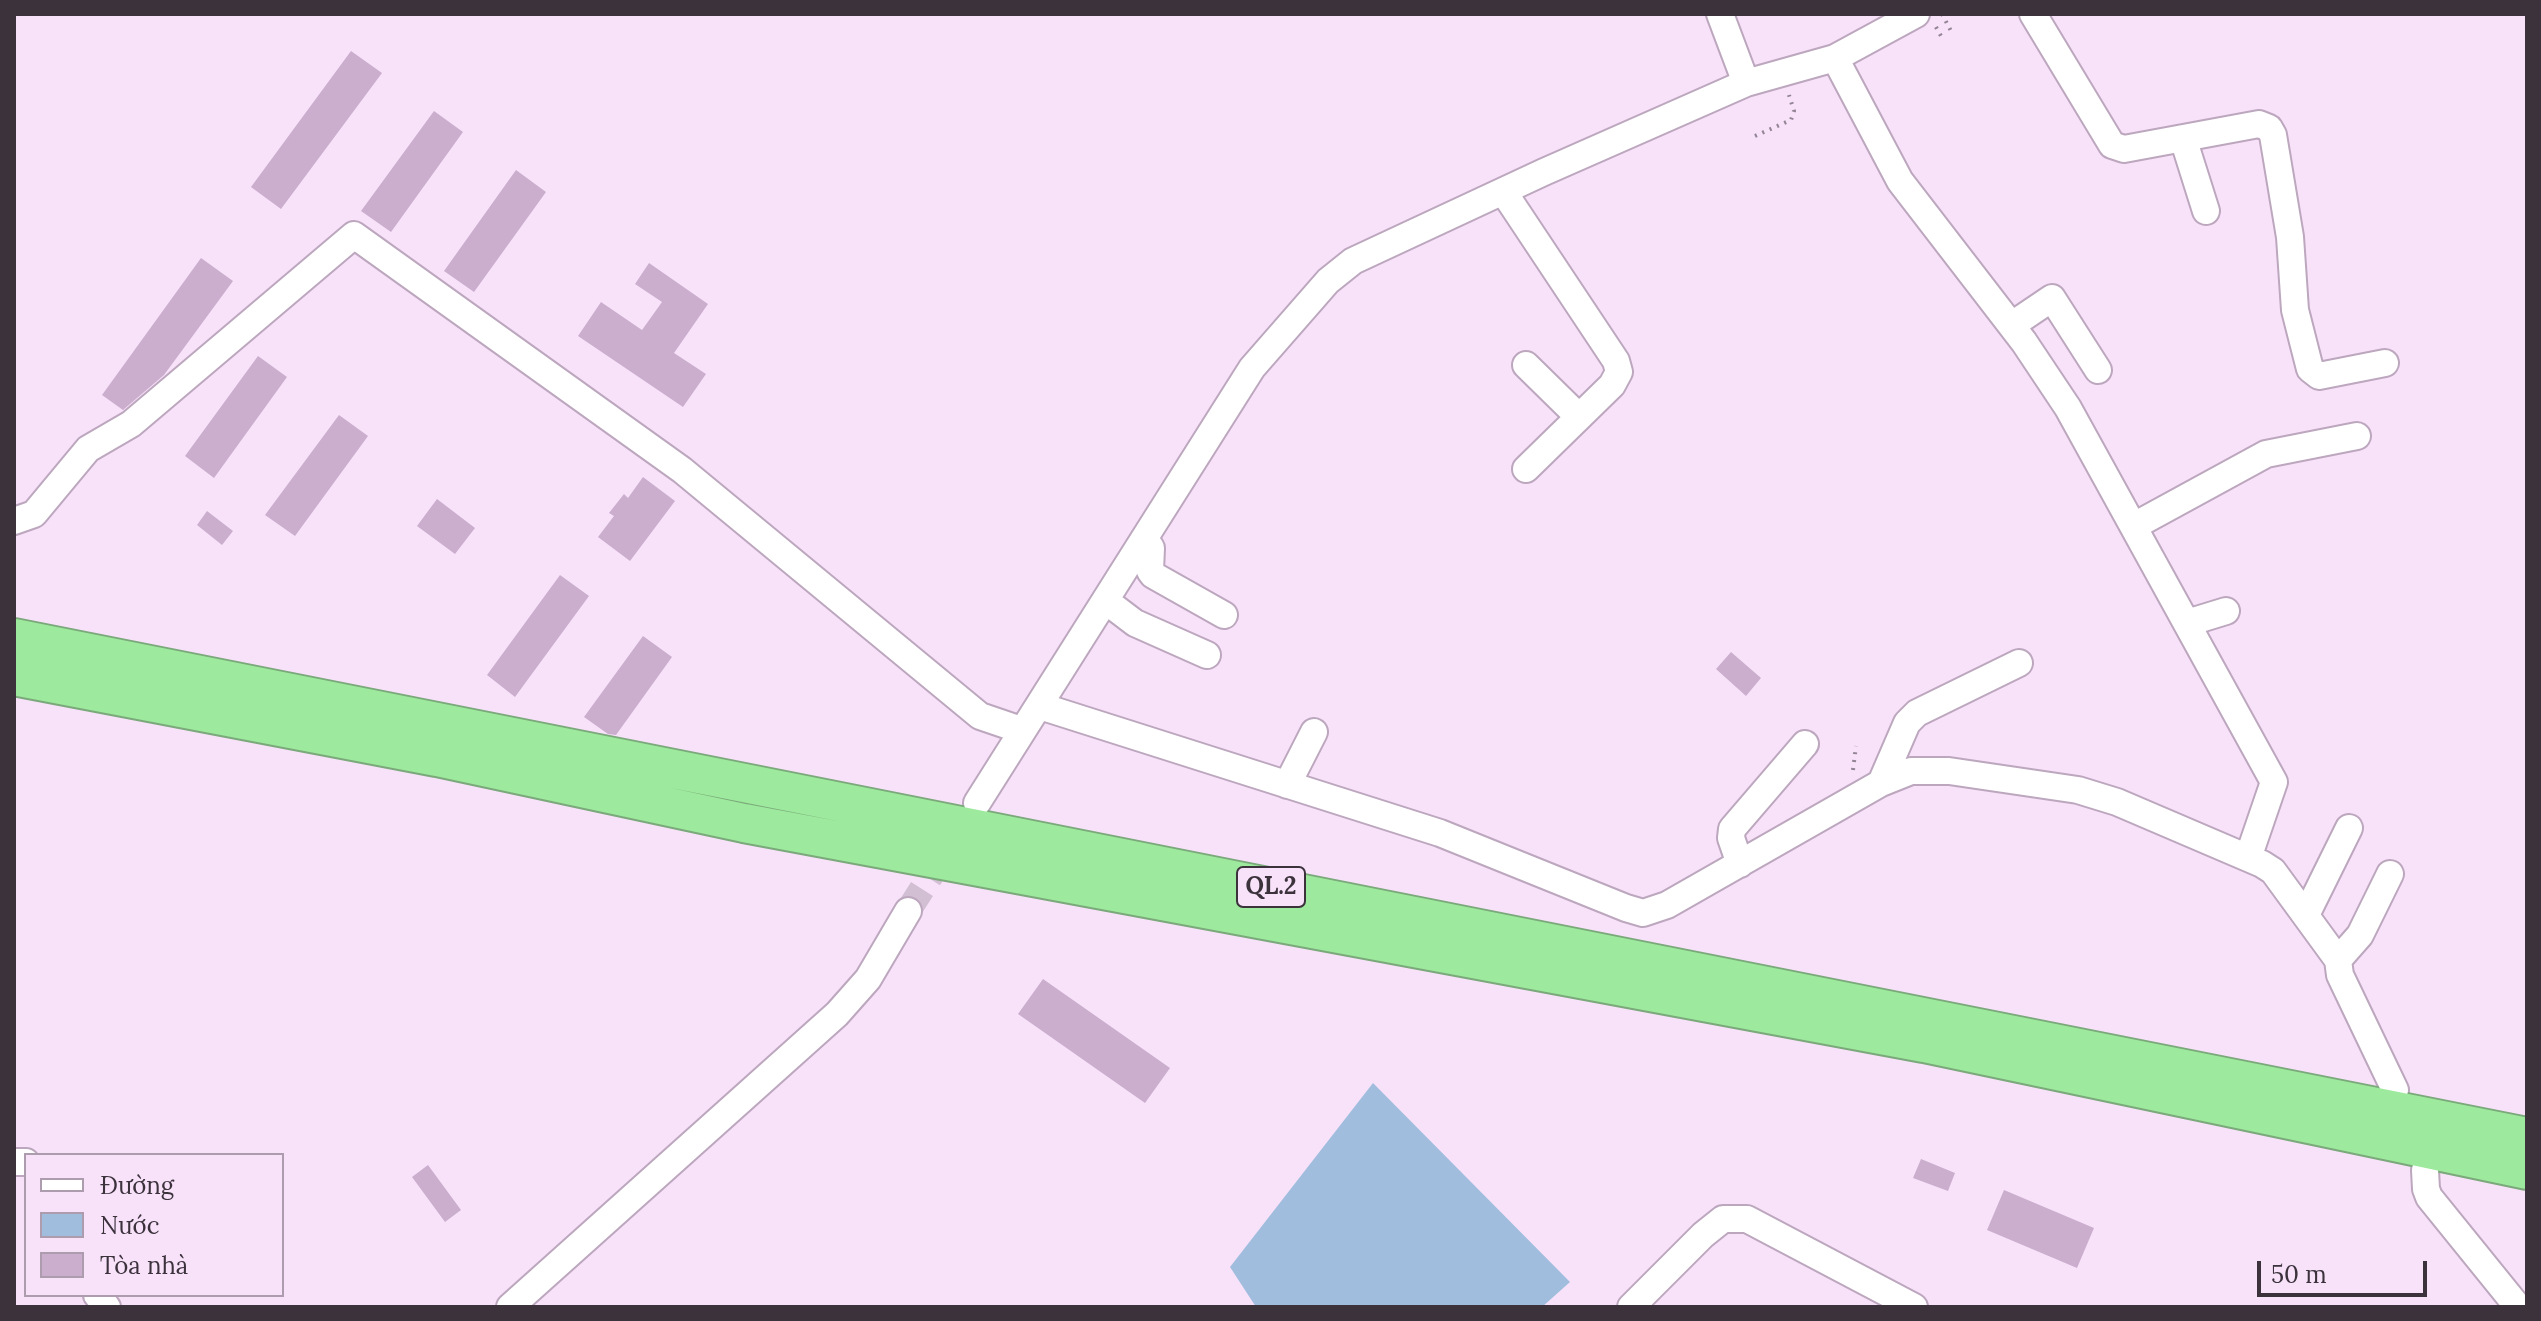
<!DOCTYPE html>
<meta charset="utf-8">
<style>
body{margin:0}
#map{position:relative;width:2541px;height:1321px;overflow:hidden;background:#f8e2fa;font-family:Lora,serif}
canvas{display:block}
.frame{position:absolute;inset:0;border:16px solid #3b323c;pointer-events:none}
.legend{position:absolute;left:24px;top:1153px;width:260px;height:144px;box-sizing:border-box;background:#f8e2fa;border:2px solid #ac9cae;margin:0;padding:10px 14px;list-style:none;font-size:24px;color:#3b323c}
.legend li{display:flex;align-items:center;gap:16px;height:40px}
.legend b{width:40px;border:2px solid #ac9cae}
.scale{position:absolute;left:2257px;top:1261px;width:170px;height:36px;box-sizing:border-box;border:4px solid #3b323c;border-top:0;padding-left:10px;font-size:24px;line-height:28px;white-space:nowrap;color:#3b323c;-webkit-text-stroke:6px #f8e2fa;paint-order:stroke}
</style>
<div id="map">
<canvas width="2541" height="1321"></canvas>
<div class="frame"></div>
<ul class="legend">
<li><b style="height:10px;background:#fff"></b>Đường</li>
<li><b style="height:22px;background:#a0bddd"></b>Nước</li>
<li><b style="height:22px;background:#cbadcd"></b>Tòa nhà</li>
</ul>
<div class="scale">50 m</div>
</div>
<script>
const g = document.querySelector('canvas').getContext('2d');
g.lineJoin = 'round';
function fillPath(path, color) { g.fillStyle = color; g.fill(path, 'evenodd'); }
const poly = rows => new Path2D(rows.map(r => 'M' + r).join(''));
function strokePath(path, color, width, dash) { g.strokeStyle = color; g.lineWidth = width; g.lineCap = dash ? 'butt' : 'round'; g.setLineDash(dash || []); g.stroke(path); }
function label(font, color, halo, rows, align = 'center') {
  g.font = font + ' Lora,serif'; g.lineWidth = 8; g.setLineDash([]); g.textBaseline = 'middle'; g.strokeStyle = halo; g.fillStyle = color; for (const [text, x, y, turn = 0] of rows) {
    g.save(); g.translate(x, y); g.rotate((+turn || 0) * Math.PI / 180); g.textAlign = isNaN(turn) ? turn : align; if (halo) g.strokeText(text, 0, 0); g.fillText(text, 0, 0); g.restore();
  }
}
fillPath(poly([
 [1373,1083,1570,1282,1542,1307,1256,1307,1230,1267]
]), '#a0bddd');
fillPath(poly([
 [351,51,382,73,281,209,251,187],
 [434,111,463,132,391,232,361,211],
 [516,170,546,192,474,292,444,271],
 [201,258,233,281,164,375,123,410,102,395],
 [649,263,708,304,674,353,706,374,683,407,578,336,601,302,642,330,662,302,635,284],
 [258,356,287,377,214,478,185,456],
 [339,415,368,436,295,536,265,515],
 [643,477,675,501,630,561,598,537,614,516,609,513,624,494,628,498],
 [437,499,475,528,455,554,417,526],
 [207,511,233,531,222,545,197,525],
 [560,575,589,596,515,697,487,675],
 [643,636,672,657,616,735,608,734,584,717],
 [1731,652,1761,678,1746,696,1716,669],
 [1043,979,1170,1068,1145,1103,1018,1014],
 [1921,1159,1955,1173,1948,1191,1913,1178],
 [428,1165,461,1210,445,1222,412,1177],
 [2004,1190,2094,1228,2077,1268,1987,1230]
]), '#cbadcd');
strokePath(poly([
 [908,911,949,847]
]), '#d2bfd4', 26, [26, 13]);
const minor = poly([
 [1720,14,1746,83],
 [2033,14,2112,145,2124,149,2259,124,2269,128,2273,135,2290,237,2295,310,2310,369,2319,376,2385,363],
 [1835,58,1900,181,2024,342,2068,408,2274,782,2248,858],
 [2183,138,2206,211],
 [1503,191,1616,361,1619,372,1612,385,1526,469],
 [2012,325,2052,298,2098,370],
 [1526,365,1579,417],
 [14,521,34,514,88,449,131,424,354,235,682,470,980,716,1021,730],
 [2134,526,2266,454,2357,436],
 [1145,539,1151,548,1150,571,1153,575,1224,615],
 [1106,601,1135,623,1207,655],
 [2187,623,2226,611],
 [1040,706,1440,833,1626,908,1643,913,1667,905,1881,783,1911,771,1949,771,2078,790,2117,802,2262,864,2273,871,2338,960,2340,975,2395,1090],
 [1881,783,1907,723,1917,713,2019,663],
 [1287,785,1314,732],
 [977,803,1252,368,1328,281,1353,261,1544,172,1746,83,1835,58,1916,14],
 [1740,864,1731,838,1732,829,1805,744],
 [2306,915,2349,828],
 [2338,960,2360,935,2390,874],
 [14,1162,26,1162],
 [2425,1170,2426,1189,2429,1197,2518,1307],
 [97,1295,107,1307],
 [510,1307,837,1014,868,979,908,911],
 [1631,1307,1703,1235,1723,1219,1747,1219,1914,1307]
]);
const highway = poly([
 [14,638,2527,1137],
 [14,676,437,757,744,823,1924,1043,2527,1170]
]);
strokePath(minor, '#bca7be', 30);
strokePath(highway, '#7ba97b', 42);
strokePath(poly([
 [1942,14,1951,31],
 [1936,27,1941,36],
 [1755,136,1791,120,1794,111,1789,95],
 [1853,770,1856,746]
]), '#938495', 4, [2, 6]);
strokePath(minor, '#fff', 26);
strokePath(highway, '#9de99d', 38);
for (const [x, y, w] of [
 [1271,887,68]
]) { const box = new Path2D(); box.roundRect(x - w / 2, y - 20, w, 40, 6); g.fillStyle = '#f8e2fa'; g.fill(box); strokePath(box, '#3b323c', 2); }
label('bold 24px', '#3b323c', null, [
 ["QL.2",1271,887]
]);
</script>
